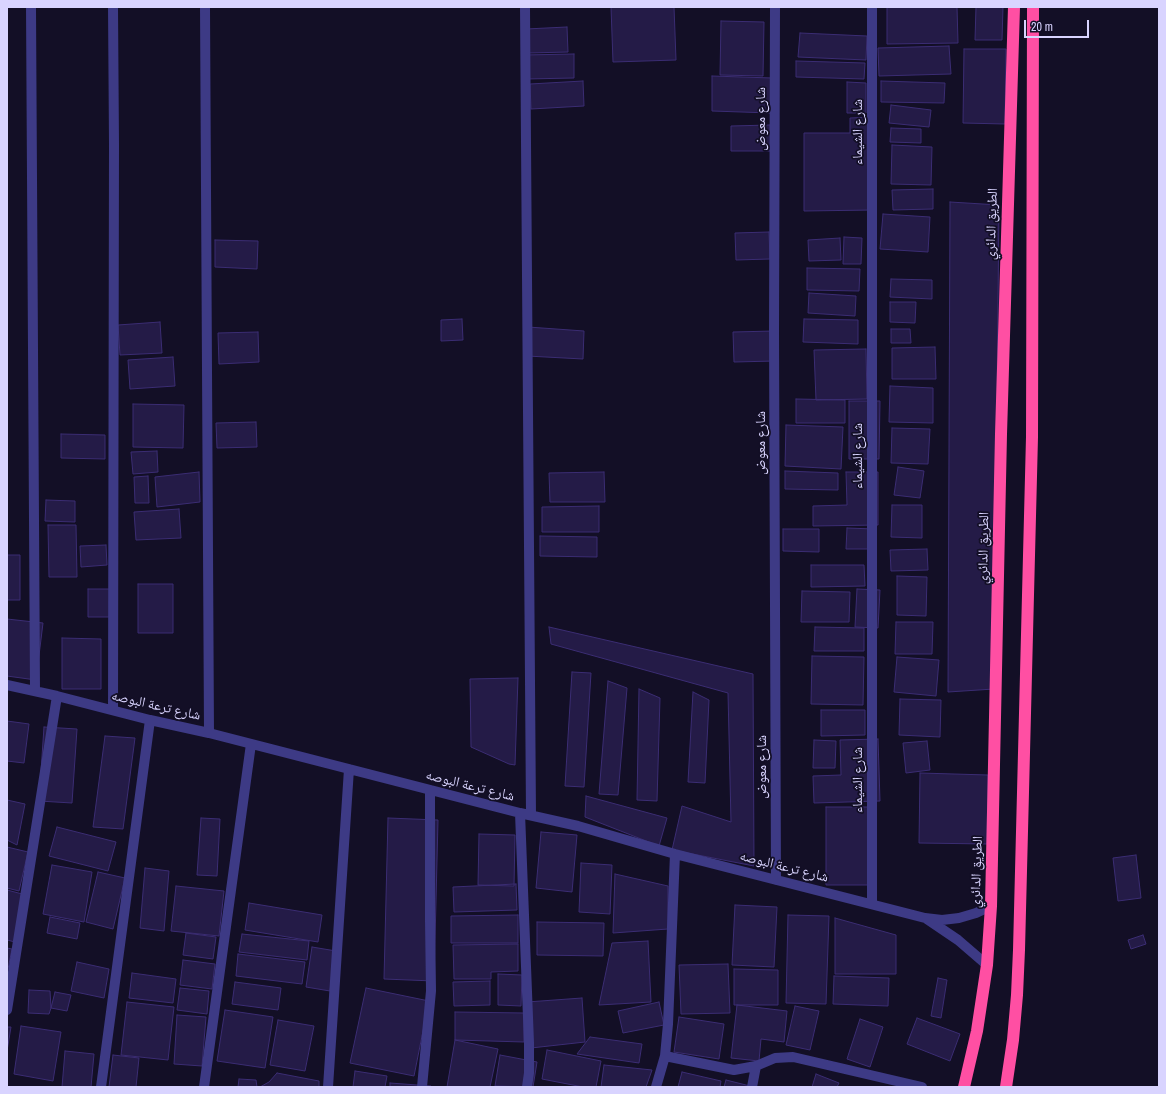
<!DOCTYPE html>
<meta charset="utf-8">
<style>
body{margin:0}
#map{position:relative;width:1166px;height:1094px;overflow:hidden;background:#130f26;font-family:"Archivo Narrow",sans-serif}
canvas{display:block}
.frame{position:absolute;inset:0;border:8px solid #d9d4ff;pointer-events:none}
.scale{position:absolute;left:1024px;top:20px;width:65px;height:18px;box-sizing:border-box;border:2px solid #d9d4ff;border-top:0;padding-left:5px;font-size:12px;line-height:14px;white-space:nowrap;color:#d9d4ff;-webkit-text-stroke:3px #130f26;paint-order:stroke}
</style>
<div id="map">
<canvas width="1166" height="1094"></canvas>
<div class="frame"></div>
<div class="scale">20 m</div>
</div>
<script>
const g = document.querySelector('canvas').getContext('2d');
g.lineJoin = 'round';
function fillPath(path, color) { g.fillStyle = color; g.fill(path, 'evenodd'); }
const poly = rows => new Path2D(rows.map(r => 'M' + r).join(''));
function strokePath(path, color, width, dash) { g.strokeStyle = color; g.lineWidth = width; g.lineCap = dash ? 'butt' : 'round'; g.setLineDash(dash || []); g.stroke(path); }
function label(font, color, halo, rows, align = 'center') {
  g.font = font + ' "Archivo Narrow","Noto Naskh Arabic",sans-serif'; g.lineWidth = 3.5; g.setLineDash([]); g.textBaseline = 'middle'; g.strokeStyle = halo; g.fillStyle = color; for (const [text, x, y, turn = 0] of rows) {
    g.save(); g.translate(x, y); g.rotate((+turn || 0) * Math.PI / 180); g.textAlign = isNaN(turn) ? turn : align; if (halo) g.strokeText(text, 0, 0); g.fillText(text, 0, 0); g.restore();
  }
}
const building = poly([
 [611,7,674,7,676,60,613,62,611,7],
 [887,7,957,7,958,43,887,44,887,7],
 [976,7,1003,7,1002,40,975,40,976,7],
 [721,21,764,22,763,76,720,75,721,21],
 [567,27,568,52,528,53,526,29,567,27],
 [800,33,867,36,866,60,798,57,800,33],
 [949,46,951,74,879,76,878,48,949,46],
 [964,49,1006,49,1005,124,963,123,964,49],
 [574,54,574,78,525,79,524,55,574,54],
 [796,61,865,63,864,79,796,77,796,61],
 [712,76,772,78,771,113,712,111,712,76],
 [583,81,584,106,531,109,530,84,583,81],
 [881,81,945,83,944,103,881,102,881,81],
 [847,82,866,83,866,113,847,113,847,82],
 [891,105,931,110,929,127,889,123,891,105],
 [873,117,873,210,804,211,804,133,850,133,850,118,873,117],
 [770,125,771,151,731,151,731,126,770,125],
 [891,128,921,129,921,143,890,142,891,128],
 [892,145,932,147,931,185,891,184,892,145],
 [933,189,933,209,893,210,892,190,933,189],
 [950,202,999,205,994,689,948,692,950,202],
 [883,214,930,217,928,252,880,249,883,214],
 [769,232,770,259,736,260,735,233,769,232],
 [844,237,862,238,861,264,843,264,844,237],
 [840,238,841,260,809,261,808,240,840,238],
 [215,240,258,241,257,269,215,267,215,240],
 [807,268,860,269,859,291,807,290,807,268],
 [891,279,932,280,932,299,890,297,891,279],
 [809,293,856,296,855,316,808,313,809,293],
 [890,302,916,302,915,323,890,322,890,302],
 [462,319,463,340,441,341,441,320,462,319],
 [804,319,858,320,858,344,803,342,804,319],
 [160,322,162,353,120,355,118,325,160,322],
 [528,327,584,331,583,359,527,356,528,327],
 [891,329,910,329,911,343,891,343,891,329],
 [774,331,775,361,734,362,733,332,774,331],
 [258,332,259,362,219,364,218,333,258,332],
 [935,347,936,379,892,379,892,348,935,347],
 [866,349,867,399,816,400,814,350,866,349],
 [173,357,175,386,130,389,128,360,173,357],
 [890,386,933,388,933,423,889,422,890,386],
 [796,399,845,400,845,423,796,423,796,399],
 [849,401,880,401,879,459,849,459,849,401],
 [133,404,184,405,183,448,133,447,133,404],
 [256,422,257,447,217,448,216,423,256,422],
 [786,425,843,427,841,469,785,466,786,425],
 [892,428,930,429,928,464,891,463,892,428],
 [61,434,105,435,105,459,61,458,61,434],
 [157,451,158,472,133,474,131,452,157,451],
 [898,467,924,471,920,498,894,495,898,467],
 [785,471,838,473,838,490,785,489,785,471],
 [199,472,200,502,157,507,155,477,199,472],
 [604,472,605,502,550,502,549,473,604,472],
 [846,472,878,472,878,525,813,526,813,506,847,505,846,472],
 [148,476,149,503,135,503,134,477,148,476],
 [46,500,75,501,75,522,45,521,46,500],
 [892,505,922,505,922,538,891,537,892,505],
 [599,506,599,532,542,532,542,507,599,506],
 [179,509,181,538,136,540,134,512,179,509],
 [48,525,76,525,77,577,49,577,48,525],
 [847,528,874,529,874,549,846,549,847,528],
 [783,529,819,529,819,552,783,551,783,529],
 [540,536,597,537,597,557,540,556,540,536],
 [106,545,107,565,81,567,80,546,106,545],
 [927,549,928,570,891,571,890,550,927,549],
 [7,555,20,555,20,600,7,600,7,555],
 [811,565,864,565,865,586,811,587,811,565],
 [897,576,927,577,926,616,897,615,897,576],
 [138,584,173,584,173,633,138,633,138,584],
 [88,589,110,589,110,617,88,617,88,589],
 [857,589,880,590,878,628,855,627,857,589],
 [802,591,850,592,849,622,801,622,802,591],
 [7,619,43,623,36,680,7,676,7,619],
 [896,622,933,622,932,654,895,654,896,622],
 [549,627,753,674,754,866,672,850,682,806,731,822,728,693,551,644,549,627],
 [815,627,864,628,864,651,814,651,815,627],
 [62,638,101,639,101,689,62,689,62,638],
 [812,656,864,657,863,705,811,704,812,656],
 [897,657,939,660,936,696,894,692,897,657],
 [572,672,591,673,584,787,565,786,572,672],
 [518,678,515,765,509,764,471,747,470,679,518,678],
 [608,681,627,688,618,795,599,794,608,681],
 [639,689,660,698,657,801,637,800,639,689],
 [693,692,709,700,705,783,688,782,693,692],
 [900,699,941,700,940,737,899,735,900,699],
 [821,710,865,710,865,735,821,736,821,710],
 [7,721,29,724,24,763,7,761,7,721],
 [44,727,77,729,72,803,39,801,44,727],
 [105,736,135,738,123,829,93,827,105,736],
 [878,739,880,801,814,803,813,776,841,775,840,740,878,739],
 [814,740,836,741,835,768,813,768,814,740],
 [927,741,930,770,906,773,903,743,927,741],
 [920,773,988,775,987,844,919,843,920,773],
 [586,796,667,818,659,846,585,817,586,796],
 [7,800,25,804,17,845,7,840,7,800],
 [826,807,875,807,875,885,826,885,826,807],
 [201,818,220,819,217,876,197,875,201,818],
 [388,818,438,820,434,981,384,979,388,818],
 [57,827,116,842,108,871,49,856,57,827],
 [541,832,577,835,572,892,536,888,541,832],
 [479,834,515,835,514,886,478,885,479,834],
 [7,847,28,852,19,891,7,888,7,847],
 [1136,855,1141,898,1118,901,1113,858,1136,855],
 [581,863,612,865,610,914,579,912,581,863],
 [52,865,92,872,84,922,43,914,52,865],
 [145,868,169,871,164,931,140,928,145,868],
 [98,872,125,878,113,929,86,922,98,872],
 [615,874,668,886,668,929,613,933,615,874],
 [516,884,517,910,454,912,453,887,516,884],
 [176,886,224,891,219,936,171,931,176,886],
 [7,890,26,895,15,942,7,940,7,890],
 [249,903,322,915,318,942,245,930,249,903],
 [735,905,777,907,774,967,732,965,735,905],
 [518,915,518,943,451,943,451,916,518,915],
 [788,915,829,916,826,1004,786,1003,788,915],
 [50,917,80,923,77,939,47,933,50,917],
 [835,918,896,935,896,974,835,974,835,918],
 [537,922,604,923,603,956,537,955,537,922],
 [186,933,216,937,213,959,183,955,186,933],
 [242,934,309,941,307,960,239,952,242,934],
 [1143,935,1146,944,1131,949,1128,940,1143,935],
 [648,941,651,1002,599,1005,612,943,648,941],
 [518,944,518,971,491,972,491,979,454,979,453,945,518,944],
 [312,947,336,951,330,991,306,987,312,947],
 [7,948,12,949,7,974,7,948],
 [238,954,305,962,302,984,236,976,238,954],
 [183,960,215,964,212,989,180,985,183,960],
 [77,962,109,969,104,998,71,991,77,962],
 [728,964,730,1013,681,1014,679,965,728,964],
 [734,969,778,970,778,1005,734,1005,734,969],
 [132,973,176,979,173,1003,129,998,132,973],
 [498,974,522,975,521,1006,498,1005,498,974],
 [834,976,889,978,888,1006,833,1004,834,976],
 [938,978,947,980,941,1018,931,1016,938,978],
 [490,981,490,1005,454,1006,453,982,490,981],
 [235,982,281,988,278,1010,232,1004,235,982],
 [180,988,209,991,207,1014,177,1010,180,988],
 [366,988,429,1001,414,1076,350,1063,366,988],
 [29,990,50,991,51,1008,49,1014,28,1013,29,990],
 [55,992,71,995,67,1011,51,1008,55,992],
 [582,998,585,1042,531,1048,527,1002,582,998],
 [127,1002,174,1007,168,1060,121,1055,127,1002],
 [659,1002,664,1025,623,1033,618,1011,659,1002],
 [737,1005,787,1011,784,1042,761,1039,759,1061,731,1058,737,1005],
 [795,1006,819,1011,810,1050,786,1045,795,1006],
 [225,1010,273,1017,265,1068,217,1061,225,1010],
 [455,1012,524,1013,524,1042,455,1040,455,1012],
 [177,1015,206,1017,202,1066,174,1064,177,1015],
 [679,1017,724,1024,719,1059,674,1052,679,1017],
 [917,1018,960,1034,950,1061,907,1044,917,1018],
 [860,1019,883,1027,870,1067,847,1059,860,1019],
 [278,1020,314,1026,305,1071,270,1065,278,1020],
 [21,1026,61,1032,53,1081,14,1074,21,1026],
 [7,1027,11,1027,7,1051,7,1027],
 [590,1037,642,1044,639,1063,577,1054,590,1037],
 [455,1040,498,1049,490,1087,447,1087,455,1040],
 [547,1050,601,1061,596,1087,583,1087,542,1079,547,1050],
 [65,1051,94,1054,91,1087,62,1087,65,1051],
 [113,1055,139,1058,136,1087,109,1087,113,1055],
 [500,1055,537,1062,533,1087,495,1086,500,1055],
 [604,1065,652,1070,646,1087,601,1087,604,1065],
 [355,1071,387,1076,385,1087,353,1087,355,1071],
 [682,1072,721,1081,720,1087,678,1087,682,1072],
 [277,1073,319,1081,319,1087,260,1087,269,1082,277,1073],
 [816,1074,839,1083,837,1087,812,1087,816,1074],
 [239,1079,256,1080,257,1087,238,1087,239,1079],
 [726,1080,750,1086,749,1087,724,1087,726,1080],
 [390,1083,431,1086,430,1087,390,1087,390,1083]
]);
fillPath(building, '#241b47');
strokePath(building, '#3b2d73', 1);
strokePath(poly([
 [31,7,35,691],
 [205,7,209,733],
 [525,7,531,815],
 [775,7,774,331,776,880],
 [7,685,57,696,150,720,209,733,520,813,578,826,675,854,925,918,942,920,959,918,976,913,991,906],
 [113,710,114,145,113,7],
 [520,813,529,1043,529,1073,527,1087],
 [872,904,872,7],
 [927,919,958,940,987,965],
 [7,1010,57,696],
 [665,1056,734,1070,756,1066,775,1058,793,1057,922,1087],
 [101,1087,150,720],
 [204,1087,251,744],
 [328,1087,349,769],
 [422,1087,431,991,430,920,430,790],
 [656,1087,665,1056,668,1024,675,854],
 [752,1087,756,1066]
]), '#3d3a85', 10);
strokePath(poly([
 [964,1087,977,1031,987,965,991,906,1001,434,1014,7],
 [1006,1087,1013,1040,1017,995,1019,950,1032,437,1033,7]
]), '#ff4fa3', 12);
label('14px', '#d9d4ff', '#130f26', [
 ["شارع معوض",761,119,-90],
 ["شارع الشيماء",858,132,-90],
 ["الطريق الدائري",992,224,-88],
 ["شارع معوض",761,443,-90],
 ["شارع الشيماء",858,456,-90],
 ["الطريق الدائري",984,548,-89],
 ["شارع ترعة البوصه",156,706,13],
 ["شارع معوض",762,767,-90],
 ["شارع الشيماء",858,780,-90],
 ["شارع ترعة البوصه",470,786,14],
 ["شارع ترعة البوصه",784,867,14],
 ["الطريق الدائري",977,872,-88]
]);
</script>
